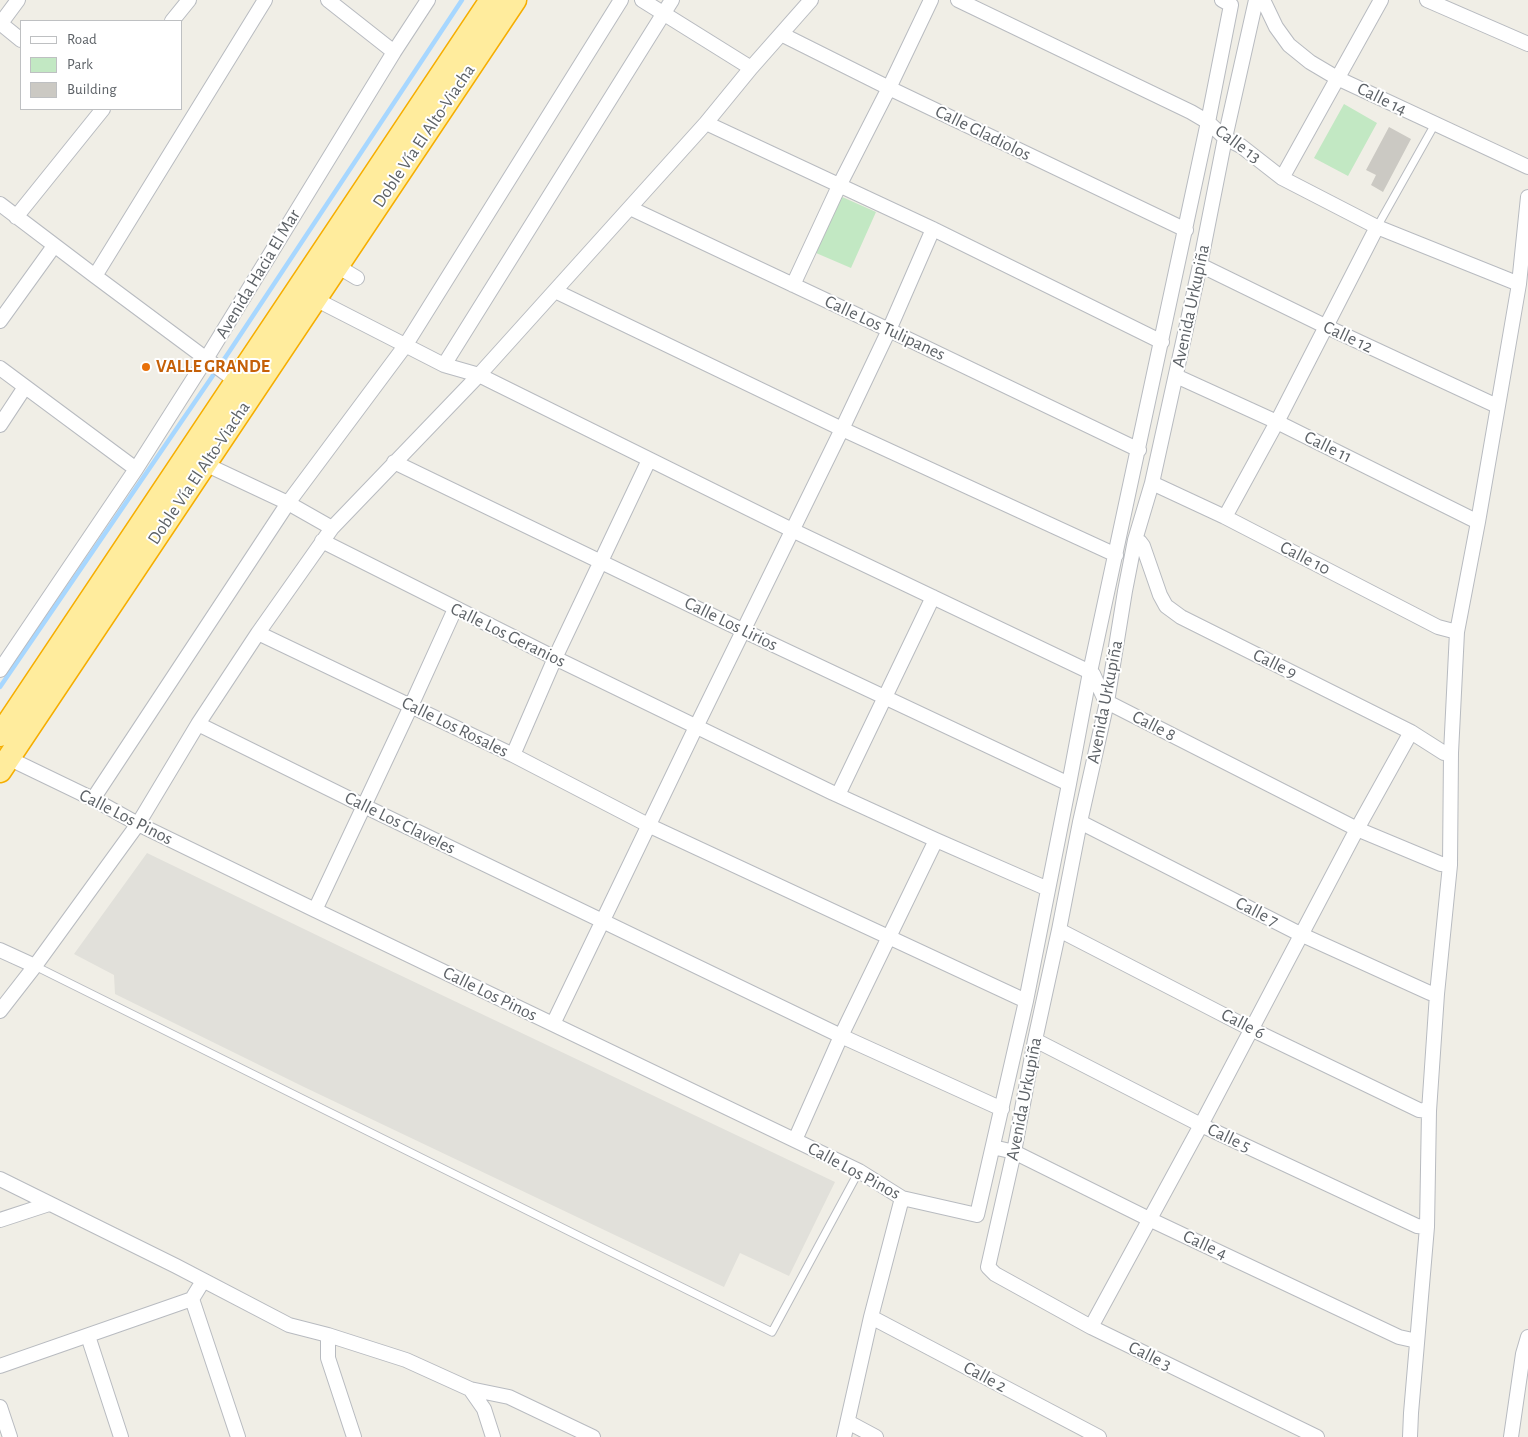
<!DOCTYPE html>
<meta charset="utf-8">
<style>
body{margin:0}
#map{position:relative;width:1528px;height:1437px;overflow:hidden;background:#f0eee6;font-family:"Alegreya Sans",sans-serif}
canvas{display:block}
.legend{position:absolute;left:20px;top:20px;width:162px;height:90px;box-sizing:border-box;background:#fff;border:1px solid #bec0c2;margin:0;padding:6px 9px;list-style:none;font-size:15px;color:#5d6267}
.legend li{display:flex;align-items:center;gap:10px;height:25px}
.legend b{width:25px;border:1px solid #bec0c2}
</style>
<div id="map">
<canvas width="1528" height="1437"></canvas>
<ul class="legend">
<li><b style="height:6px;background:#fff"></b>Road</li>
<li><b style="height:14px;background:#c2e8c3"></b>Park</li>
<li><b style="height:14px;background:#cbc9c3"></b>Building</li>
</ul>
</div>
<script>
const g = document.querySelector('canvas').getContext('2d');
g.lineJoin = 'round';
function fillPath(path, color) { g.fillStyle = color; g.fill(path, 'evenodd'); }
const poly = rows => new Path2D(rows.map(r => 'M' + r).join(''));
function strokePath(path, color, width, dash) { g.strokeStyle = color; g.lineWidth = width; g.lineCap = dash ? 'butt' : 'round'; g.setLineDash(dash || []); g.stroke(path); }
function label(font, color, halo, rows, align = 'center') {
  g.font = font + ' "Alegreya Sans",sans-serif'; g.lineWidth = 4; g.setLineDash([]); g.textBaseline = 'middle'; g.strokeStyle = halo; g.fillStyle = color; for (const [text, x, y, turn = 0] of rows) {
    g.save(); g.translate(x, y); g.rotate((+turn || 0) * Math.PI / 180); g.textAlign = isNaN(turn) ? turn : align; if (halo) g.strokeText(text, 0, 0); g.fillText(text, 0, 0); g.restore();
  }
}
fillPath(poly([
 [147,853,366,959,835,1182,789,1276,740,1253,724,1287,304,1087,115,994,114,975,74,954]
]), '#e1e0da');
fillPath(poly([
 [1344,104,1377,123,1348,176,1314,158],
 [840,196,876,212,851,268,816,253]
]), '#c2e8c3');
strokePath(poly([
 [0,687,229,352,462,0]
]), '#a7d7ff', 4.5);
fillPath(poly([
 [1389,127,1411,139,1383,192,1371,185,1376,175,1366,170]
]), '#cbc9c3');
const service = poly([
 [1377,227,1435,124],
 [35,966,772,1332,859,1171]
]);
const minor = poly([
 [328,0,394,52],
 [642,0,751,68],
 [958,0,1191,112,1208,122,1225,138,1241,146,1282,178,1377,227,1519,284],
 [1256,0,1225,138,1200,265,1152,483,1135,540,1125,591,1107,702,1080,822,1059,930,1035,1040,1014,1152,988,1267,995,1274,1091,1327,1317,1437],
 [1262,0,1265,4,1276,27,1289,45,1310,62,1337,78,1528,167],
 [1427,0,1528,44],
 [172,21,189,0],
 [0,23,21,40],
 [1,23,18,0],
 [781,34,889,88,1186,230],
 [706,123,933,229,1162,342],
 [1282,178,1381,0],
 [0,204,95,276,236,381],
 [630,208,889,330,1139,450],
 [16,217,103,109],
 [1200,265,1327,327,1497,406],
 [337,266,357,278],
 [95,276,265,0],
 [793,285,839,186,889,88,931,0],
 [555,291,842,429,1116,555],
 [315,299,444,365,479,375,495,383,792,530,1090,672,1093,674,1105,700,1107,702,1357,829,1441,864,1450,865],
 [0,321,54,246],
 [444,365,672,0],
 [0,368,136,469],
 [1176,376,1277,422,1478,522],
 [0,425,25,387],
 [394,462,742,630,1069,784],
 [205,464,288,503,332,528],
 [1152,483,1225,517,1438,627,1457,632],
 [1225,517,1277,422,1377,227],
 [1135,540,1140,542,1143,546,1160,595,1166,606,1181,617,1411,732,1444,753,1451,753],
 [322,541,555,658,833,793,936,840,1048,889],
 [258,633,513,755,650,826,1026,1001],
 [0,670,136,469,206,359,394,52,428,0],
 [198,724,364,806,841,1036,1002,1109],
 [513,755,555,658,649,460],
 [8,758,93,799,138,824,315,910,859,1171,902,1198,977,1215,1026,1001,1069,784,1090,672,1208,122,1231,5,1222,0],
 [838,795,933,597],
 [93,799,288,503,405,346,621,0],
 [1080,822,1300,934,1430,993,1437,994],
 [315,910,411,706,455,609],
 [1059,930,1251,1029,1419,1110,1429,1111],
 [0,950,35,966],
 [0,1011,35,966,138,824,198,724,258,633,332,528,479,375,706,123,751,68,811,0],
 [553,1024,696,727,842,429,889,330,933,229],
 [1035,1040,1201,1125,1417,1226,1427,1227],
 [795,1140,841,1036,936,840],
 [993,1147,1014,1152,1149,1219,1399,1337,1417,1341],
 [0,1179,176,1266,289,1325,328,1335,406,1360,470,1389,484,1409,493,1437],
 [0,1220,49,1204],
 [192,1299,238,1437],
 [871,1317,1099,1437],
 [1091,1327,1201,1125,1357,829,1411,732],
 [328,1335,328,1358,354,1437],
 [88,1336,121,1437],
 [0,1366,192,1299,203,1281],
 [470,1389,509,1397,593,1437],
 [0,1407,10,1437],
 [848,1422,876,1437],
 [844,1437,871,1317,902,1198],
 [1410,1437,1411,1413,1427,1227,1429,1111,1437,994,1450,865,1451,753,1457,632,1478,522,1519,284,1528,197],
 [1511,1437,1523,1354,1528,1337]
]);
const trunk = poly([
 [0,735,491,0],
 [0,771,515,0]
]);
strokePath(service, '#b8bbc0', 9);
strokePath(minor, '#b8bbc0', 16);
strokePath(trunk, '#f6ae00', 25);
strokePath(service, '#fff', 7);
strokePath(minor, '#fff', 14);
strokePath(trunk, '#ffec9d', 22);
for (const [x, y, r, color] of [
 [146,367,5,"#e8710a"]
]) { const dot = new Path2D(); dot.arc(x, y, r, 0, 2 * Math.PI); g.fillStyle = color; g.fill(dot); strokePath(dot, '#fff', 2); }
label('18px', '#5d6267', '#fff', [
 ["Calle 14",1382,99,26],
 ["Calle Gladiolos",983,133,26],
 ["Doble Vía El Alto-Viacha",424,136,-56],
 ["Calle 13",1238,144,36],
 ["Avenida Hacia El Mar",258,274,-59],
 ["Avenida Urkupiña",1191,306,-78],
 ["Calle Los Tulipanes",885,328,25],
 ["Calle 12",1348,337,25],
 ["Calle 11",1328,447,26],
 ["Doble Vía El Alto-Viacha",199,473,-56],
 ["Calle 10",1305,558,27],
 ["Calle Los Lirios",731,624,26],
 ["Calle Los Geranios",508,635,26],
 ["Calle 9",1275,664,26],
 ["Avenida Urkupiña",1105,702,-79],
 ["Calle 8",1154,726,27],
 ["Calle Los Rosales",455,727,26],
 ["Calle Los Pinos",126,817,27],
 ["Calle Los Claveles",400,823,26],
 ["Calle 7",1257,912,27],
 ["Calle Los Pinos",490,994,26],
 ["Calle 6",1243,1024,27],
 ["Avenida Urkupiña",1024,1099,-79],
 ["Calle 5",1229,1138,25],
 ["Calle Los Pinos",854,1171,28],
 ["Calle 4",1205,1245,25],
 ["Calle 3",1150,1356,26],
 ["Calle 2",985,1377,28]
]);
label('bold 18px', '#c56008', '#fff', [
 ["VALLE GRANDE",156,367]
], 'left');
</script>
